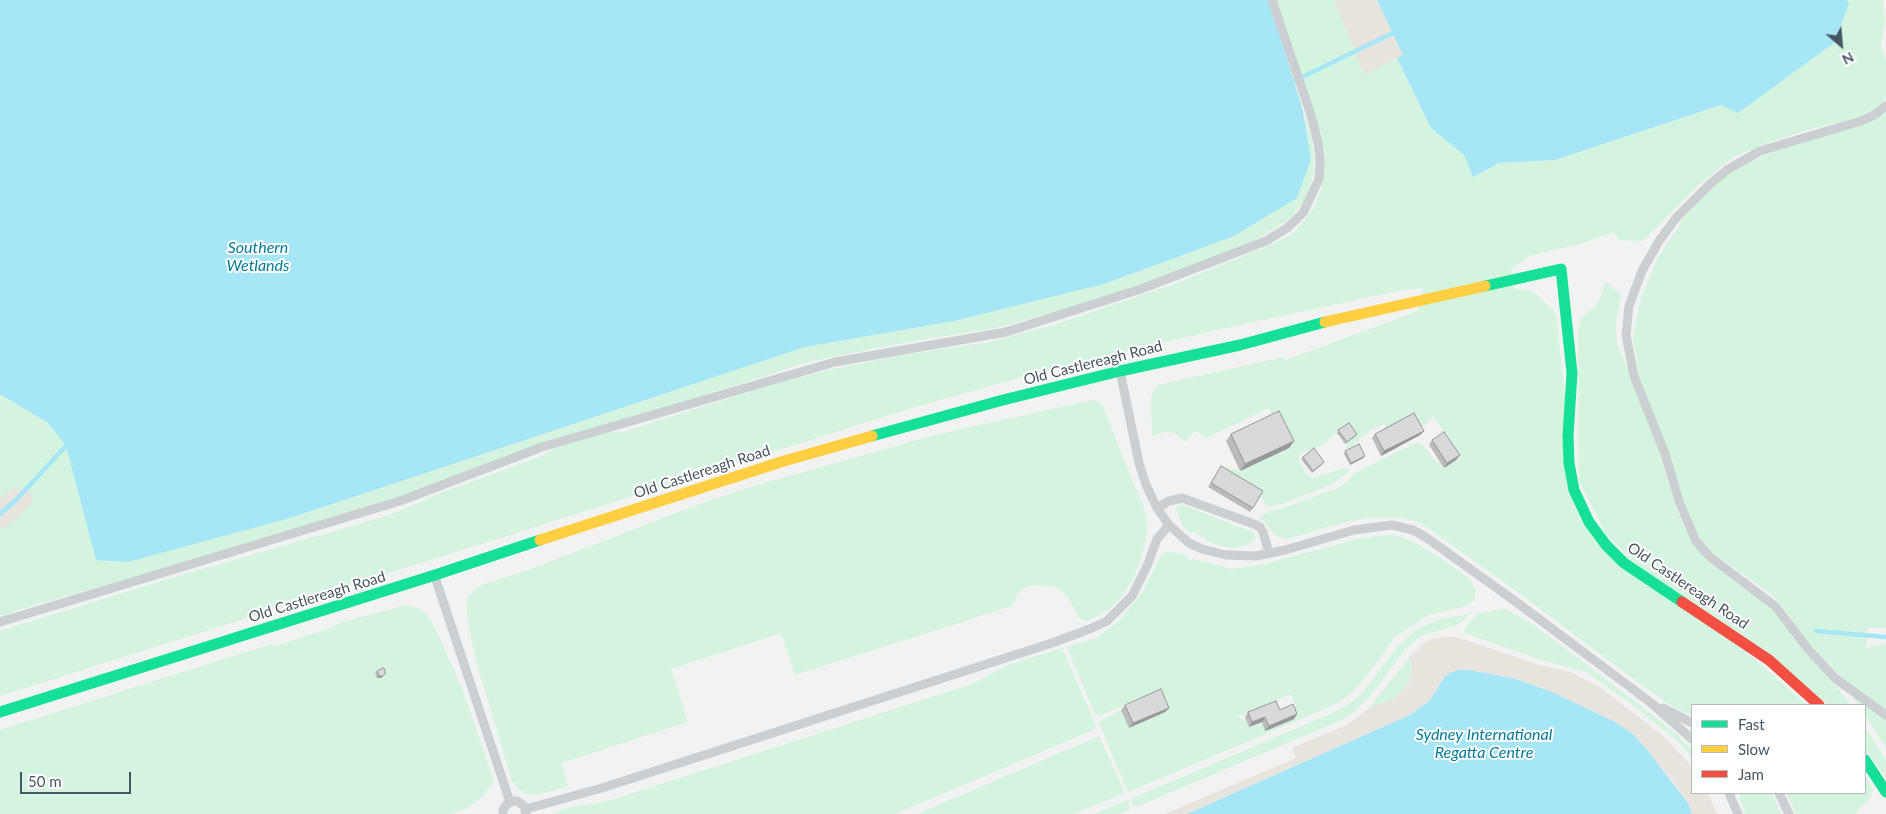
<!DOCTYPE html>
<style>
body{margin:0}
#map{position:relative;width:1886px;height:814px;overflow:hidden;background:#f3f2f2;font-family:Lato,sans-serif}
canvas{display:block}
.legend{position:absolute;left:1691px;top:704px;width:175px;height:90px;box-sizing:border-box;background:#fff;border:1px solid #b5bbc0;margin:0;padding:6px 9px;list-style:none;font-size:15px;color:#475562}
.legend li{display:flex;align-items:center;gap:10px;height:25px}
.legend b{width:25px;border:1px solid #b5bbc0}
.north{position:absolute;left:1816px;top:20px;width:50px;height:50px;-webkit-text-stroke:4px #fff;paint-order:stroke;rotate:153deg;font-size:14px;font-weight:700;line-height:20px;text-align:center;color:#475562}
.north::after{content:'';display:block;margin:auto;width:18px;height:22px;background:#475562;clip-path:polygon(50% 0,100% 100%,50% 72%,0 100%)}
.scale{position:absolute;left:20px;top:772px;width:111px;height:22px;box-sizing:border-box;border:2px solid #475562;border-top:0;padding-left:6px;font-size:15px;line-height:18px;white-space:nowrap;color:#475562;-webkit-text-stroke:4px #fff;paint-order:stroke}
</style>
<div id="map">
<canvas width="1886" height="814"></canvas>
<ul class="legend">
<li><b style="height:6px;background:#16e098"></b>Fast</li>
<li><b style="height:6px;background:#ffcf43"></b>Slow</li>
<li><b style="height:6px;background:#f24e42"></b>Jam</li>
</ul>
<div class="north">N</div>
<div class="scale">50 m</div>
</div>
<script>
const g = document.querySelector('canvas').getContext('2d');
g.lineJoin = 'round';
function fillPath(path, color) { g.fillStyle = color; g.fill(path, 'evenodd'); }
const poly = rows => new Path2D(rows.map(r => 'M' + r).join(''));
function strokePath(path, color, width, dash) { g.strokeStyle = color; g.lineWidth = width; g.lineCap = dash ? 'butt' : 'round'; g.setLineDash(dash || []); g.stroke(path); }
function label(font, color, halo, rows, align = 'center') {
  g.font = font + ' Lato,sans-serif'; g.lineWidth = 4; g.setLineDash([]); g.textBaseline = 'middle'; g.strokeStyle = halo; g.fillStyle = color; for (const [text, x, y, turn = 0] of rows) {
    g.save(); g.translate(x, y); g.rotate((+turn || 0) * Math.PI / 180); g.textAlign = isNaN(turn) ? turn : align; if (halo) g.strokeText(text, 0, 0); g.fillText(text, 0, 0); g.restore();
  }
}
fillPath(poly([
 [1275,0,1334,0,1364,74,1397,58,1431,128,1464,155,1473,176,1499,163,1555,160,1721,105,1849,4,1847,0,1883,0,1885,23,1881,44,1886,60,1886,97,1882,104,1870,112,1849,120,1815,128,1770,142,1732,158,1699,185,1643,241,1619,240,1614,232,1577,245,1531,255,1511,269,1514,289,1528,290,1535,293,1556,314,1578,517,1758,662,1807,705,1692,705,1692,716,1671,706,1636,681,1512,588,1421,523,1403,518,1367,518,1330,526,1288,539,1275,536,1264,521,1259,517,1267,512,1287,507,1337,488,1346,483,1355,473,1413,444,1418,443,1424,446,1437,463,1440,462,1444,468,1441,436,1443,429,1433,417,1429,422,1417,429,1388,430,1384,424,1370,430,1349,449,1345,444,1347,425,1321,446,1303,452,1298,458,1306,474,1313,478,1344,468,1351,470,1332,484,1313,492,1282,504,1267,507,1260,496,1218,471,1222,466,1240,471,1288,448,1269,408,1206,438,1195,430,1185,442,1175,433,1166,432,1152,436,1151,401,1152,393,1158,385,1283,357,1286,360,1418,311,1423,288,1403,290,1216,330,1027,376,915,407,0,696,0,632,3,630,168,579,387,516,443,492,545,455,547,452,602,430,620,433,780,382,829,370,904,355,989,342,1057,324,1174,284,1266,247,1294,233,1314,208,1322,187,1324,164,1323,140],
 [1302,107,1313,141,1314,171,1307,197,1291,218,1258,239,1200,263,1088,303,996,328,902,343,812,361,527,452,402,497,255,543,14,611,0,619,0,394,48,423,66,446,96,560,290,518,805,347,954,321,1104,284,1232,237,1311,159],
 [1886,112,1886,628,1867,628,1866,648,1886,643,1886,710,1840,676,1802,635,1786,611,1770,593,1714,554,1701,539,1690,520,1669,455,1639,375,1633,337,1641,298,1657,259,1684,218,1701,199,1723,178,1752,161,1780,149,1863,125],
 [1605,283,1610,283,1613,289,1621,294,1616,321,1617,343,1654,435,1675,505,1684,527,1707,560,1729,578,1763,600,1779,616,1800,646,1831,679,1850,705,1829,705,1639,566,1607,536,1579,480,1578,329,1581,318,1593,308,1599,301],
 [1093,400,1102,404,1134,485,1143,505,1147,521,1146,539,1140,562,1132,581,1120,599,1107,611,1088,621,1082,620,1079,618,1069,599,1063,592,1055,587,1034,585,1026,587,1017,594,1012,606,795,675,781,633,671,669,688,722,561,763,568,786,536,795,526,794,517,788,512,781,479,671,471,638,467,612,467,600,473,591,484,584,526,571,702,503,750,487,939,434],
 [1183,505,1250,531,1254,533,1256,539,1245,546,1233,548,1221,546,1207,541,1204,537,1195,532,1191,533,1183,527,1176,509,1177,506],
 [1392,534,1416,543,1439,557,1470,579,1476,590,1475,600,1464,607,1428,615,1395,637,1363,681,1346,698,1334,705,1128,792,1099,723,1100,721,1122,710,1130,728,1165,712,1156,692,1099,716,1095,714,1067,647,1096,638,1121,619,1143,591,1162,554,1167,552,1183,554,1190,560,1194,559,1232,569,1265,564,1358,539],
 [1291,694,1296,706,1290,709,1266,731,1262,722,1249,727,1246,720,1237,717],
 [406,605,415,607,424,612,432,621,461,686,494,780,481,798,468,808,451,814,0,814,0,730,271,644,276,646,328,629,340,623],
 [1502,609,1510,611,1534,625,1640,705,1680,737,1692,750,1692,757,1676,740,1635,707,1586,672,1541,660,1465,633,1464,629,1477,614],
 [1467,614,1468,616,1464,620,1457,625,1427,634,1417,639,1406,648,1371,695,1353,713,1342,720,1136,807,1133,805,1131,799,1337,711,1352,702,1362,693,1397,647,1414,631,1437,620],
 [1062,648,1096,726,1093,730,895,814,552,814,565,808,598,803,618,798,972,684,1008,665],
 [1409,658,1412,664,1410,680,1404,690,1391,700,1369,708],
 [1852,696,1886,719,1886,748,1865,715,1865,705,1858,705],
 [1865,727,1886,760,1886,779,1865,748],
 [1099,736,1125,793,1073,814,917,814],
 [1865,774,1873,790,1869,799,1854,814,1796,814,1786,793,1865,793],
 [1738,793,1772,793,1781,814,1746,814],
 [1128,800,1130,809,1119,814,1093,814]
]), '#d5f4e0');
fillPath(poly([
 [1334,0,1377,0,1403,55,1364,75],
 [14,487,31,492,32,503,8,526,0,529,0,498],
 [1444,637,1455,637,1469,641,1539,665,1571,672,1601,688,1663,736,1686,760,1692,768,1692,793,1708,793,1717,814,1692,814,1688,803,1672,780,1633,734,1615,722,1552,692,1516,679,1468,670,1458,670,1444,678,1430,700,1412,714,1187,814,1165,814,1296,758,1292,748,1347,725,1369,708,1391,700,1404,690,1410,681,1412,664,1409,658,1424,643,1432,639]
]), '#e7e4de');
fillPath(poly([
 [0,0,1269,0,1302,107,1311,159,1297,198,1232,237,1104,284,954,321,805,347,290,518,128,562,96,560,66,446,48,423,0,394],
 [1377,0,1847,0,1849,4,1834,43,1738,113,1721,105,1555,160,1499,163,1473,177,1464,155,1431,128,1397,58,1403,55],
 [1458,670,1469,670,1516,679,1552,692,1615,722,1633,734,1648,751,1688,803,1692,814,1187,814,1412,714,1430,700,1444,678,1450,673]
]), '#a6e6f6');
strokePath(poly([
 [1294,81,1393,33],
 [0,514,15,501,66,446],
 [1816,631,1886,637]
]), '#a6e6f6', 4.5);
strokePath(poly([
 [1886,106,1874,115,1861,121,1760,151,1727,170,1710,184,1676,218,1659,241,1642,271,1629,306,1626,335,1634,376,1665,454,1680,504,1696,541,1710,557,1775,606,1809,650,1836,679,1886,715],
 [1120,371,1139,463,1146,485,1157,508,1169,525,1189,543,1202,549,1226,555,1256,556,1285,550,1354,530,1392,525,1413,530,1427,538,1519,604,1650,702,1692,739],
 [1157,508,1169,501,1182,498,1254,524,1260,527,1263,532,1269,553],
 [435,577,510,802],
 [0,622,400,501,542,447,835,362,1006,332,1141,289,1266,241,1287,228,1303,213,1319,179,1320,160,1318,142,1310,112,1272,0],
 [1663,708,1692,723],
 [1729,793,1738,814],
 [1779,793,1789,814],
 [526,809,602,788,1052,643,1092,628,1107,621,1132,596,1147,566,1157,539,1169,525],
 [503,814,503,810,507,804,514,801,517,801,524,806,526,814]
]), '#cccfd2', 9);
strokePath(poly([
 [1485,286,1561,269,1572,373,1568,436,1569,463,1574,490,1589,522,1606,545,1624,563,1682,602],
 [872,436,1003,400,1120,371,1240,345,1325,322],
 [0,712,435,575,540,540],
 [1865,760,1886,792]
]), '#16e098', 11);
strokePath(poly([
 [1325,322,1485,286],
 [540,540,784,461,872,436]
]), '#ffcf43', 11);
strokePath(poly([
 [1682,602,1769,660,1819,705]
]), '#f24e42', 11);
fillPath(poly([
 [1338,430,1356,436,1345,444,1337,433],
 [1424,431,1420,435,1381,456,1372,438,1375,434],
 [1231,434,1294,441,1289,448,1240,471,1226,441],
 [1432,440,1456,460,1444,468,1429,445],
 [1345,451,1365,456,1363,458,1350,465,1344,454],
 [1303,457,1323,464,1312,473,1301,459],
 [1221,466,1253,508,1250,512,1208,487],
 [377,671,383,675,381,678,377,678,375,673],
 [1125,705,1169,708,1165,712,1129,728,1121,710],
 [1280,710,1297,714,1294,719,1265,731,1262,722,1249,727,1245,717,1248,712]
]), '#bbbbbc');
fillPath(poly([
 [1424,431,1420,435,1381,456,1384,451],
 [1294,441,1289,448,1240,471,1245,464],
 [1460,455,1456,460,1444,468,1447,463],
 [1365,456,1363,458,1350,465,1351,463],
 [379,676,383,676,381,678,377,678],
 [1169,708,1165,712,1129,728,1133,723],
 [1297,714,1294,719,1265,731,1269,726],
 [1265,717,1262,722,1249,727,1252,722]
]), '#989899');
const building = poly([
 [1279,411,1294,441,1245,464,1231,434,1279,411],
 [1414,413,1424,431,1384,451,1375,434,1414,413],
 [1349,423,1357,434,1347,442,1338,430,1349,423],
 [1444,432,1460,455,1447,463,1432,440,1444,432],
 [1359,444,1365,456,1351,463,1345,451,1359,444],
 [1314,448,1324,462,1313,471,1303,457,1314,448],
 [1221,466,1263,491,1253,508,1211,483,1221,466],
 [383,668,385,669,385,674,383,676,379,676,377,671,383,668],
 [1161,689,1169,708,1133,723,1125,705,1161,689],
 [1276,701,1280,710,1293,704,1297,714,1269,726,1265,717,1252,722,1248,712,1276,701]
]);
fillPath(building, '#d9d9db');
strokePath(building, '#989899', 1);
label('15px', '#475562', '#fff', [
 ["Old Castlereagh Road",1093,363,-14],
 ["Old Castlereagh Road",702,472,-18],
 ["Old Castlereagh Road",1688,586,34],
 ["Old Castlereagh Road",317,597,-17]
]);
label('italic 16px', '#037c9a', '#fff', [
 ["Southern",258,248],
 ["Wetlands",258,266],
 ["Sydney International",1484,735],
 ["Regatta Centre",1484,753]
]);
</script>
